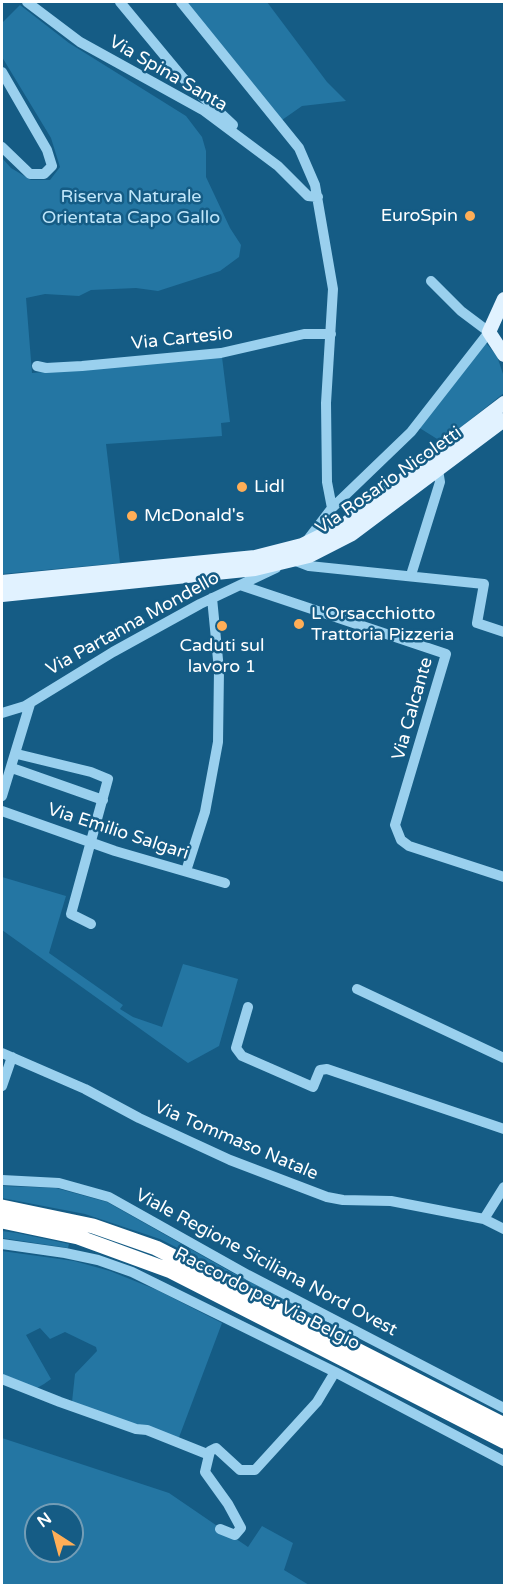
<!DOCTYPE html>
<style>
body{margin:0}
#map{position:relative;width:506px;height:1587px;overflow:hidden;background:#155c85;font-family:"Varela Round",sans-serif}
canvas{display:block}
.frame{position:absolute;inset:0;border:3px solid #fff;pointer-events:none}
.north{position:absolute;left:24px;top:1503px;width:60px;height:60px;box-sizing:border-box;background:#155c85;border:2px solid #739db6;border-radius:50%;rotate:324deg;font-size:16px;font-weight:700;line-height:24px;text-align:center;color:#fff}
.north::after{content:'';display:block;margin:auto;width:21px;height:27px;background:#ffae57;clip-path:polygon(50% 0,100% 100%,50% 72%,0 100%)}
</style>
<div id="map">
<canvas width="506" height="1587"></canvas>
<div class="frame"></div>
<div class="north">N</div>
</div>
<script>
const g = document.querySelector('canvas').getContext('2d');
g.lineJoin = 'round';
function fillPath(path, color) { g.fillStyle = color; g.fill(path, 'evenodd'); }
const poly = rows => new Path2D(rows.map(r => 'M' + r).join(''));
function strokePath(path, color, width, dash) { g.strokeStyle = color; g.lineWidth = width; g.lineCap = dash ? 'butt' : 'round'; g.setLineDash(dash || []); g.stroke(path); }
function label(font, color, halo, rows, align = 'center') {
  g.font = font + ' "Varela Round",sans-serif'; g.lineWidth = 5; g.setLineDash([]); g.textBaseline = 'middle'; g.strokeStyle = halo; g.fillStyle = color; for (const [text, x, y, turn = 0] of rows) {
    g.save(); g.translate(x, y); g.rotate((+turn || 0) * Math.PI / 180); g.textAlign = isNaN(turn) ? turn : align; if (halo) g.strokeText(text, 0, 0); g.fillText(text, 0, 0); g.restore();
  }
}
fillPath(poly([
 [185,2,267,2,327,82,346,101,302,106,282,120],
 [20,5,69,43,186,116,202,137,206,151,206,177,230,228,241,245,239,257,220,271,158,291,136,288,91,290,79,296,45,294,26,298,32,373,222,357,230,422,221,423,222,436,106,444,120,563,2,574,2,158,11,168,31,180,50,180,60,167,51,138,2,57,2,23],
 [486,343,497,356,504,377,504,393,442,442,418,427],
 [2,877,66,896,49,953,123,1005,120,1009,133,1017,162,1027,183,964,238,979,219,1046,188,1063,2,930],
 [2,1186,56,1188,107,1202,233,1273,349,1333,348,1335,160,1239,85,1214,2,1198],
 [2,1231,17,1233,69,1244,68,1248,2,1238],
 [2,1251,74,1261,110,1271,157,1290,222,1323,178,1440,72,1402,75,1374,97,1351,96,1347,65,1332,50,1339,40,1328,26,1335,51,1379,44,1384,37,1388,2,1374],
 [2,1438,169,1493,248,1547,262,1526,293,1543,284,1570,309,1585,2,1585],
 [36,1515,72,1515,72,1551,36,1551]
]), '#2476a3');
strokePath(poly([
 [27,2,80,42,203,110,278,166,308,196,318,197],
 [120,2,183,78,233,125],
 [181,2,299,148,315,185,333,289,326,403,327,482,332,508],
 [2,72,47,150,52,166,44,174,30,174,2,147],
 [37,366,46,368,82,366,221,353,304,334,331,334],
 [306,542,332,508,411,432,489,332,461,311,431,281],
 [296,561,309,566,484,584,477,623,504,632],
 [411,575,440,482,438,470],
 [240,585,446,654,395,825,401,840,409,846,504,877],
 [2,713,25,706,113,652,200,604,276,568],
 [17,754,91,772,108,779,71,914,91,924],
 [12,768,103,800],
 [2,796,30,704],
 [2,811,115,851,225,883],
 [186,871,205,812,218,742,219,670,212,598],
 [357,989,504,1058],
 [248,1007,236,1048,242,1056,313,1087,320,1070,327,1069,504,1129],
 [2,1053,85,1089,139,1118,230,1160,327,1197,343,1200,391,1201,484,1219,504,1229],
 [2,1086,12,1057],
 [2,1180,59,1183,109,1197,248,1275,504,1408],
 [484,1219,504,1187],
 [2,1244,65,1253,98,1260,132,1272,335,1372,504,1461],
 [2,1379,60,1402,136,1429,147,1430,207,1454],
 [220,1529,235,1535,241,1528,228,1504,205,1472,210,1451,216,1448,240,1470,255,1470,317,1402,335,1372]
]), '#9ad0ee', 10);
strokePath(poly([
 [504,299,489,332,504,355],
 [2,582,255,557,302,545,345,524,504,403],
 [2,595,255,569,309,556,352,534,504,420]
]), '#e1f2ff', 14);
strokePath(poly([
 [2,1207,93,1226,156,1248,504,1425],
 [2,1221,78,1237,171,1271,504,1441]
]), '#fff', 15);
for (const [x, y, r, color] of [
 [470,216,6,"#ffae57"],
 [242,487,6,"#ffae57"],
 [132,516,6,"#ffae57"],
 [299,624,6,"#ffae57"],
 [222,626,6,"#ffae57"]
]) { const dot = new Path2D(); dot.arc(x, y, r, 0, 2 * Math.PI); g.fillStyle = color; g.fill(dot); strokePath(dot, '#155c85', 2); }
label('18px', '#fff', '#155c85', [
 ["Via Spina Santa",168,74,30],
 ["Via Cartesio",182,339,-6],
 ["Via Rosario Nicoletti",389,481,-35],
 ["Via Partanna Mondello",133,624,-29],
 ["Via Calcante",413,709,-74],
 ["Via Emilio Salgari",118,832,18],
 ["Via Tommaso Natale",236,1141,23],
 ["Viale Regione Siciliana Nord Ovest",266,1263,28],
 ["Raccordo per Via Belgio",267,1299,27]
]);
label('18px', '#c0e6fa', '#155c85', [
 ["Riserva Naturale",131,197],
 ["Orientata Capo Gallo",131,218]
]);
label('18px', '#fff', '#155c85', [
 ["EuroSpin",458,216,"right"],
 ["Lidl",254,487],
 ["McDonald's",144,516],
 ["L'Orsacchiotto",311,614],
 ["Trattoria Pizzeria",311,635],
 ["Caduti sul",222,646,"center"],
 ["lavoro 1",222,667,"center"]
], 'left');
</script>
